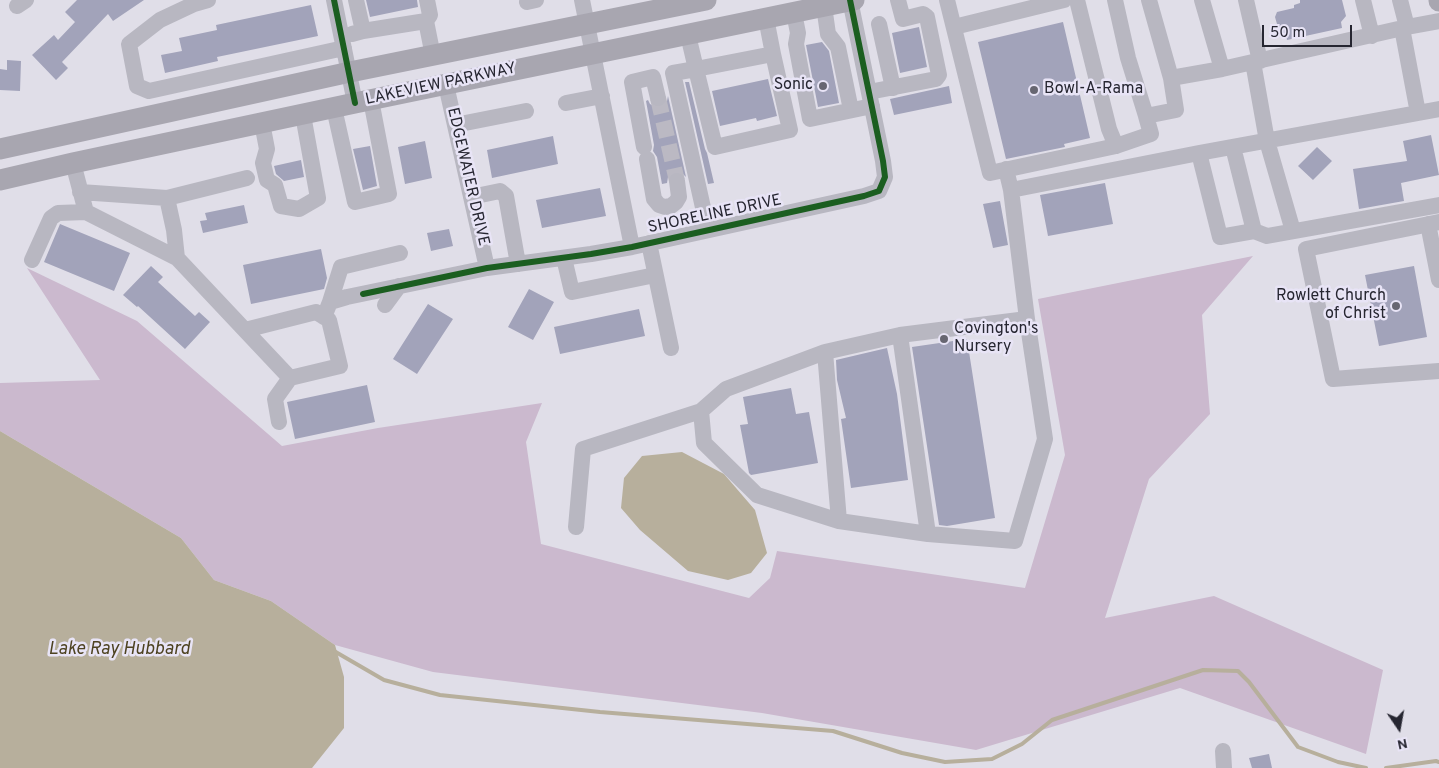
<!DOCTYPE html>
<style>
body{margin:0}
#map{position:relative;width:1439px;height:768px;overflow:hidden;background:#e0dee8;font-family:Overpass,sans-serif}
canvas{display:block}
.north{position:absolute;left:1374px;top:703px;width:50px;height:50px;-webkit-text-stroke:4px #e8e4f6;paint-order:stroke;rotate:168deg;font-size:14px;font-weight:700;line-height:20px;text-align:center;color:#262631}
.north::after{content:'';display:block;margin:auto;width:18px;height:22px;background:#262631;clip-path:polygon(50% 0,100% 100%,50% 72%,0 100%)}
.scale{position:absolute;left:1262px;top:25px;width:90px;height:22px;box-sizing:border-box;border:2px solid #262631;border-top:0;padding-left:6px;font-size:15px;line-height:18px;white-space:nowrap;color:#262631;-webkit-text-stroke:4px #e8e4f6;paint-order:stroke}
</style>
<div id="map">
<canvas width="1439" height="768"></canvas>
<div class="north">N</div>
<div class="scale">50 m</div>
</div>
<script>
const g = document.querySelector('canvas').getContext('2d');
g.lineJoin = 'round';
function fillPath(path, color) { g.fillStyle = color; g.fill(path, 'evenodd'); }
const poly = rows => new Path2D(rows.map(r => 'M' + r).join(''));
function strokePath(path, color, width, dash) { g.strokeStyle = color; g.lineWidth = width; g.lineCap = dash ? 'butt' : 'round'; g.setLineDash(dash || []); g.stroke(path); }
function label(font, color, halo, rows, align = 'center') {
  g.font = font + ' Overpass,sans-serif'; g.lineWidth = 5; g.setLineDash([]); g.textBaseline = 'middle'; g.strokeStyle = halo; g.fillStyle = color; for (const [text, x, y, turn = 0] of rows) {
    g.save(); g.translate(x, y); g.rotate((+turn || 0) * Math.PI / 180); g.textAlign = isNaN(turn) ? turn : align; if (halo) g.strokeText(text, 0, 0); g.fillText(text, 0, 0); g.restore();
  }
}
fillPath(poly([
 [1253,256,1202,315,1210,414,1149,479,1105,618,1214,596,1383,670,1366,754,1180,688,976,750,762,713,433,672,335,645,271,601,214,580,181,538,0,431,0,383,100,380,27,268,137,321,282,446,378,428,542,403,526,442,541,544,749,598,770,578,777,551,1025,588,1065,455,1038,299]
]), '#cbb9ce');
fillPath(poly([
 [0,431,181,538,214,580,271,601,335,645,344,677,344,728,312,768,0,768],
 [682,452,724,474,755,510,767,553,751,573,728,580,688,571,640,530,621,508,624,478,642,456]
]), '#b7af9c');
strokePath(poly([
 [334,651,384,680,440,695,600,712,833,731,902,753,945,762,992,759,1022,744,1052,720,1203,670,1238,671,1249,682,1298,747,1338,762,1366,768],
 [1386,768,1436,761,1439,762]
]), '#b7af9c', 4);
fillPath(poly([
 [77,0,144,0,113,21,108,14,62,62,68,68,56,80,32,55,54,35,58,40,75,22,65,12],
 [366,0,417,0,418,7,370,17],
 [1300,0,1342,0,1346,16,1341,22,1342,28,1287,40,1286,36,1279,31,1275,17,1277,12,1294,8,1294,5,1300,3],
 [311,5,318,36,217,57,218,61,165,73,161,55,182,51,179,38,217,30,216,25],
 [1063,22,1090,138,1064,144,1065,147,1006,159,978,42],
 [919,27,927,67,900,73,892,33],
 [822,42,829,51,839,103,818,107,806,45],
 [7,60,21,61,20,91,0,90,0,69,7,70],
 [768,79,777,116,757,121,756,118,720,126,712,91],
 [685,82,689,82,705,149,707,153,714,183,708,184],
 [949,86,952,103,894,115,890,99],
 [668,96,686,177,681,172,675,171,671,173,668,177,667,183,662,184,657,157,653,151,654,145,646,101,648,100,650,104,655,107,660,108,665,105,667,101],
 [1431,135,1439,175,1401,183,1404,201,1359,209,1353,169,1407,161,1403,141],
 [553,136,558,164,492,178,487,150],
 [425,141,432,178,405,184,398,147],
 [370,146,377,186,363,190,353,149],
 [1317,147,1332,161,1313,180,1298,166],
 [301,160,304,177,284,181,276,174,274,166],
 [1105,183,1113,224,1048,236,1040,195],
 [600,188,606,216,542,228,536,200],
 [1000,201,1008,245,993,248,983,204],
 [244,205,248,223,203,233,200,221,207,220,205,213],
 [60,224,130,253,114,291,44,262],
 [449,229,453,246,431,251,427,233],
 [321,249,327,278,324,289,251,304,243,265],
 [151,266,163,277,158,282,195,316,199,312,210,322,185,349,138,306,137,307,123,295],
 [1414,266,1427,337,1379,346,1365,275],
 [529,289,554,302,533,340,508,327],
 [428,304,453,319,417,374,393,359],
 [639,309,645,336,560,354,554,327],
 [967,339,995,518,947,526,939,525,912,347],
 [887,348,897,394,908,480,851,488,841,419,846,418,837,380,836,360],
 [367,385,375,422,295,439,287,402],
 [791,388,796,414,809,412,818,463,751,475,749,473,740,425,748,424,743,397],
 [1269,754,1272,768,1252,768,1249,758]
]), '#a2a3ba');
strokePath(poly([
 [658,98,677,181]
]), '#bbb9c3', 16, [16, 8]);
strokePath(poly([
 [208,0,194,4,160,20,129,44,137,86,149,91,344,48],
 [334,0,355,103],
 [582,0,632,247],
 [947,0,990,173,1116,146,1151,134,1146,116,1176,110,1171,78,1222,69,1407,27,1439,21],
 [1077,0,1109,129,1116,146],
 [1115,0,1128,58,1146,116],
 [1149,0,1171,78],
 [1202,0,1222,69],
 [1246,0,1260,61],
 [1363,0,1372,36],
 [1400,0,1407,27],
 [527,2,536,0],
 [17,6,26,0],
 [824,6,828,34,838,47,851,110],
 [794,13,798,33,796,44,810,119,872,106],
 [766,18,773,54,696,69,715,147,790,130,773,54],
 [426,21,430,15,427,0],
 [879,24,893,88],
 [954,27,1064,0],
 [1402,28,1418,113],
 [363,31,426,21,433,56],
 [352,34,363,31,356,0],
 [688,35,696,69,673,73,708,230],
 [1253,62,1267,141,1293,231],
 [446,85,487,268],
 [869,92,936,79,939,75,927,17,923,14,903,19,898,0],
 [566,103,602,96],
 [334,108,355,202,389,194,371,100],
 [262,123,267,149,263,163,267,180,275,185,281,206,299,209,318,198,303,115],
 [455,125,526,111],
 [644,147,632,82,653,77,658,98],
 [1233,147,1254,231],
 [1199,153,1220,237,1254,231,1267,236,1439,205],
 [647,159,654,199,659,205,665,207,671,206,676,202,679,197,677,181],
 [73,163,86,212,177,258,290,378,340,366,329,320,316,312,245,330],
 [1011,190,1199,153,1439,109],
 [80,192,167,198,247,178],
 [471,197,500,191,506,196,518,264],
 [167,198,174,230,177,258],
 [1439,222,1306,249,1333,379,1439,371],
 [1428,224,1439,280],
 [649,243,671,348],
 [564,258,572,292,655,275],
 [32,260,51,218,58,213,86,212],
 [330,302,341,267,400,253],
 [385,305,399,286],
 [324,317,330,302,347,297,487,268,591,254,632,247,864,196,879,191,885,177,883,161,850,0],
 [900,335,928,534,839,521,757,495,704,443,701,411,726,389,825,352,900,335,1027,319,1011,190,1006,169],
 [825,352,839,521],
 [279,422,275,399,290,378],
 [576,527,583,449,701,411],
 [928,534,1015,541,1045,439,1027,319],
 [1223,751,1224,768]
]), '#b8b7c1', 16);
strokePath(poly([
 [1439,0,1439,1],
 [0,149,350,72,706,0],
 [0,180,73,163,355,103,854,0]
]), '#a8a6b0', 21);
strokePath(poly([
 [334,0,355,103],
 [363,294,487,268,591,254,632,247,864,196,879,191,885,177,883,161,850,0]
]), '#1b5e20', 6);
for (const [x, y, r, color] of [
 [823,86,5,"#676671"],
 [1034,90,5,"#676671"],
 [1396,306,5,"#676671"],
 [944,339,5,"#676671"]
]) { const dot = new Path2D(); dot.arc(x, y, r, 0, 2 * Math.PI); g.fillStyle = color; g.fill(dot); strokePath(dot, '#e8e4f6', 2); }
label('16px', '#262631', '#e8e4f6', [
 ["LAKEVIEW PARKWAY",441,85,-12],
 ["EDGEWATER DRIVE",467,177,77],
 ["SHORELINE DRIVE",715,215,-12]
]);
label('16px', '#262631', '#e8e4f6', [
 ["Sonic",813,86],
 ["Bowl-A-Rama",1044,90,"left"],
 ["Rowlett Church",1386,297],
 ["of Christ",1386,315],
 ["Covington's",954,330,"left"],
 ["Nursery",954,348,"left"]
], 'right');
label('italic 18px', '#4d4221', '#e8e4f6', [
 ["Lake Ray Hubbard",119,650]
]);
</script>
